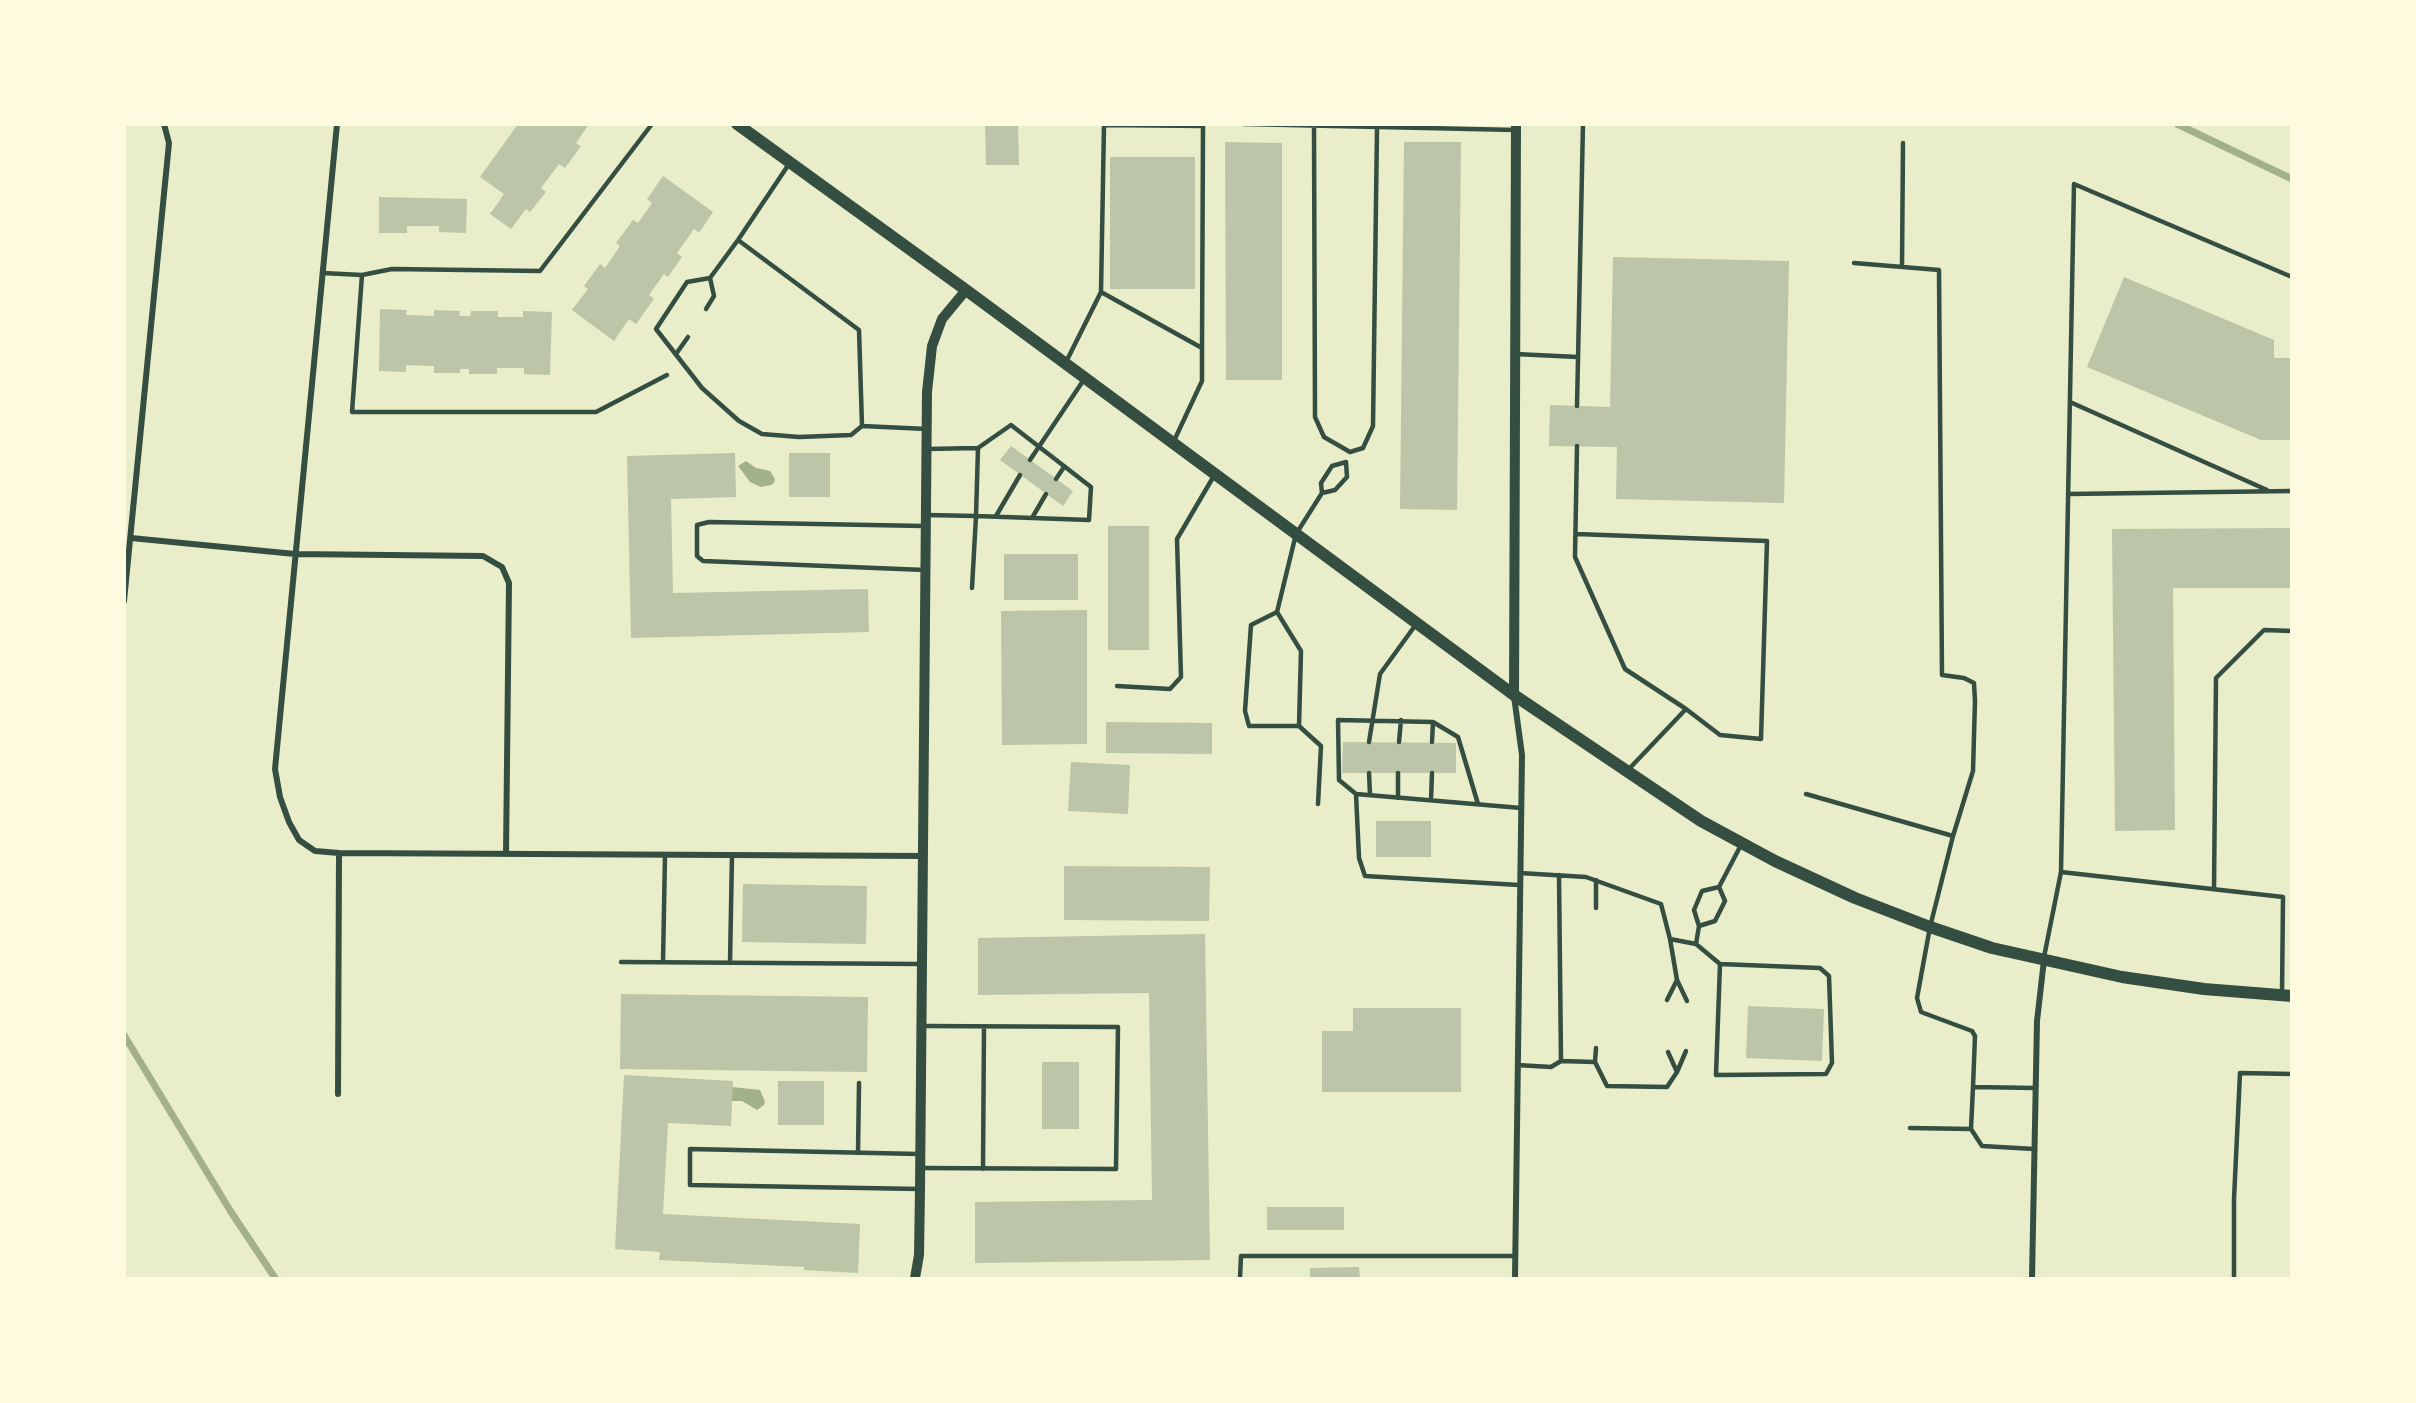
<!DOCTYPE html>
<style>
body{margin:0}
#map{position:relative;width:2416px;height:1403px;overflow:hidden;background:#e9edc9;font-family:Manrope,sans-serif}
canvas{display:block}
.frame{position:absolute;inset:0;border:126px solid #fefae0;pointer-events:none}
</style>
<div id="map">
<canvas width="2416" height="1403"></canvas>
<div class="frame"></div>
</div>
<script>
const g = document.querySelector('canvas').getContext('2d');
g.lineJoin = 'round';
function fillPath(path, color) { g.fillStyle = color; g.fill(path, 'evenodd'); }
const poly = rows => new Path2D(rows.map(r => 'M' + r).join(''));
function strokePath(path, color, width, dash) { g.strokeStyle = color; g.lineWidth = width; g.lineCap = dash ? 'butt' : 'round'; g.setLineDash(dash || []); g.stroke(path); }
fillPath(poly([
 [746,461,756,468,770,471,775,479,774,483,771,485,761,487,750,482,738,466],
 [732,1087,760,1090,765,1102,764,1105,757,1110,742,1101,732,1101,728,1095]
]), '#a3b18a');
strokePath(poly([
 [2177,124,2292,179],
 [124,1035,231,1212,275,1278]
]), '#a3b18a', 7);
fillPath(poly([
 [518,124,548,124,550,126,552,124,589,124,576,143,581,146,565,168,559,164,541,188,546,192,530,212,526,209,511,229,490,214,504,194,480,177],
 [985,124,1018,124,1019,165,986,165],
 [1225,142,1282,143,1282,380,1226,380],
 [1404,142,1461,142,1457,510,1400,509],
 [1110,157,1195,157,1195,289,1110,289],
 [663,176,713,212,699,233,694,229,677,253,682,257,668,277,664,274,649,295,654,299,636,324,629,319,614,341,572,310,588,289,584,286,600,264,605,268,620,246,616,243,633,220,638,223,652,203,647,199],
 [379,197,467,199,466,233,439,232,439,226,407,226,407,233,379,233],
 [1613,257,1789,261,1784,503,1616,499,1617,447,1549,446,1550,405,1610,407],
 [2124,277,2274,340,2274,358,2292,358,2292,440,2261,440,2087,367],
 [380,309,407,310,406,315,434,316,434,310,460,311,459,316,470,316,471,311,498,311,498,317,523,317,523,311,552,312,550,375,524,374,524,368,497,368,497,374,469,374,469,369,460,369,460,373,434,373,434,366,406,365,406,372,379,371],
 [1011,446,1073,491,1063,506,1000,460],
 [735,453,736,497,671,499,673,593,868,589,869,632,631,638,627,456],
 [789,453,830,453,830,497,789,497],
 [1108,526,1149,526,1149,650,1108,650],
 [2292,528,2292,588,2173,588,2175,830,2115,831,2112,529],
 [1004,554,1078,554,1078,600,1004,600],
 [1087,610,1087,744,1002,745,1001,611],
 [1106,722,1212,723,1212,754,1106,753],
 [1343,742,1456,743,1456,773,1342,773],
 [1071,762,1130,765,1128,814,1068,811],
 [1376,821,1431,821,1431,857,1376,857],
 [1064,866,1210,867,1209,921,1064,920],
 [743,884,867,886,866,944,742,942],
 [1205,934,1210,1260,975,1263,975,1202,1152,1200,1149,993,978,995,978,938],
 [621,994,868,997,867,1072,620,1069],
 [1748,1006,1824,1009,1822,1061,1746,1058],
 [1353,1008,1461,1008,1461,1092,1322,1092,1322,1031,1353,1031],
 [1042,1062,1079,1062,1079,1129,1042,1129],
 [624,1075,733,1081,731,1126,668,1123,663,1214,860,1224,858,1273,804,1270,804,1267,659,1260,660,1252,615,1249],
 [778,1081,824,1081,824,1125,778,1125],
 [1267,1207,1344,1207,1344,1230,1267,1230],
 [1359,1267,1360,1278,1310,1278,1310,1268]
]), '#bcc5a7');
strokePath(poly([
 [1243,124,1516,130],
 [1314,126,1315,417,1324,437,1350,452,1363,448,1373,426,1377,128],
 [789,164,738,240,859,330,862,426,927,429],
 [738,240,710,278,687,282,656,329,702,388,739,421,762,434,799,437,851,435,862,426],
 [1854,263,1939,270,1942,675,1964,678,1974,683,1975,701,1973,771,1953,836],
 [1902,266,1903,143],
 [322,273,362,275,392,269,540,271,652,124],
 [362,275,352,412,596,412,667,375],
 [706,309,714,296,710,278],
 [676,354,688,337],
 [1515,354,1578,357],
 [1066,362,1101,292],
 [2070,402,2267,490],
 [1577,406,1583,124],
 [1173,443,1202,381,1202,348,1203,126,1104,125,1101,292,1202,348],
 [927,449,978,448],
 [1030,460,1085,378],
 [1346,462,1347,477,1335,490,1322,493,1321,483,1332,466,1346,462],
 [1056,479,1064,467],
 [2068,494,2292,491],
 [926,515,976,516,1089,520,1091,487,1011,425,978,448,976,516,972,588],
 [996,516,1020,475],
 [1032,518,1046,494],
 [924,526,709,522,697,525,697,556,703,561,925,570],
 [1576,534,1767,541,1761,739,1720,735,1686,709,1625,669,1575,557,1577,446],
 [1277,612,1251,625,1245,711,1249,726,1299,726,1301,651,1277,612,1296,534,1322,493],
 [1117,686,1170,689,1181,677,1177,539,1215,474],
 [1299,726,1321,746,1318,804],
 [1369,742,1380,674,1417,623],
 [1399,742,1401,720],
 [1432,742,1433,722],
 [1628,770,1686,709],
 [1369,773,1370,795],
 [1398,773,1398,798],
 [1356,794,1339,780,1338,720,1433,722,1458,737,1478,804],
 [1806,794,1953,836,1930,927,1917,998,1921,1012,1972,1031,1975,1036,1973,1087],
 [1431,800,1432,773],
 [2061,872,2283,897,2282,995],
 [1520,873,1586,877,1661,904,1670,939,1696,944],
 [1519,885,1365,876,1359,858,1356,794,1521,808],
 [1719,887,1725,901,1715,921,1699,926,1694,910,1702,891,1719,887],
 [1719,887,1741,845],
 [2214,889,2216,678,2264,630,2292,631],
 [1596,908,1596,880],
 [1699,926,1696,944,1720,964,1820,968,1829,976,1832,1063,1826,1074,1716,1075,1720,964],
 [1670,939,1677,980,1687,1001],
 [2044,957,2061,872,2074,184,2292,277],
 [621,962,922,964],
 [663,962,665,855],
 [730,963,732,855],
 [1667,1000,1677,980],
 [1596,1048,1595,1062,1607,1086,1667,1087,1677,1072,1686,1051],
 [1668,1052,1677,1072],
 [1561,1061,1595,1062],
 [1517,1065,1551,1067,1561,1061,1559,875],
 [1910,1128,1971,1129],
 [2034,1149,1982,1146,1971,1129,1973,1087,2035,1088],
 [858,1153,859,1083],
 [919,1154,690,1149,690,1185,920,1189],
 [920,1168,1116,1169,1118,1027,923,1026],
 [983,1169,984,1027],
 [1240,1278,1241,1256,1515,1256],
 [2234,1278,2234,1199,2240,1073,2292,1074]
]), '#344e41', 4.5);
strokePath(poly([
 [337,124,275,769,280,797,289,822,299,840,315,851,339,853,923,856],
 [131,538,295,554,483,556,502,567,509,583,506,854],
 [124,601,169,143,164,124],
 [1514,696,1522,755,1515,1278],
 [338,1094,339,853],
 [2032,1278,2037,1021,2044,960]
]), '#344e41', 6);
strokePath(poly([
 [1514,695,1516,124],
 [915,1278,919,1255,920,1189,927,392,932,346,942,319,966,290]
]), '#344e41', 10);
strokePath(poly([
 [737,124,966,290,1514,695,1701,821,1775,861,1855,898,1930,927,1992,948,2122,977,2204,989,2292,996]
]), '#344e41', 12);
</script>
